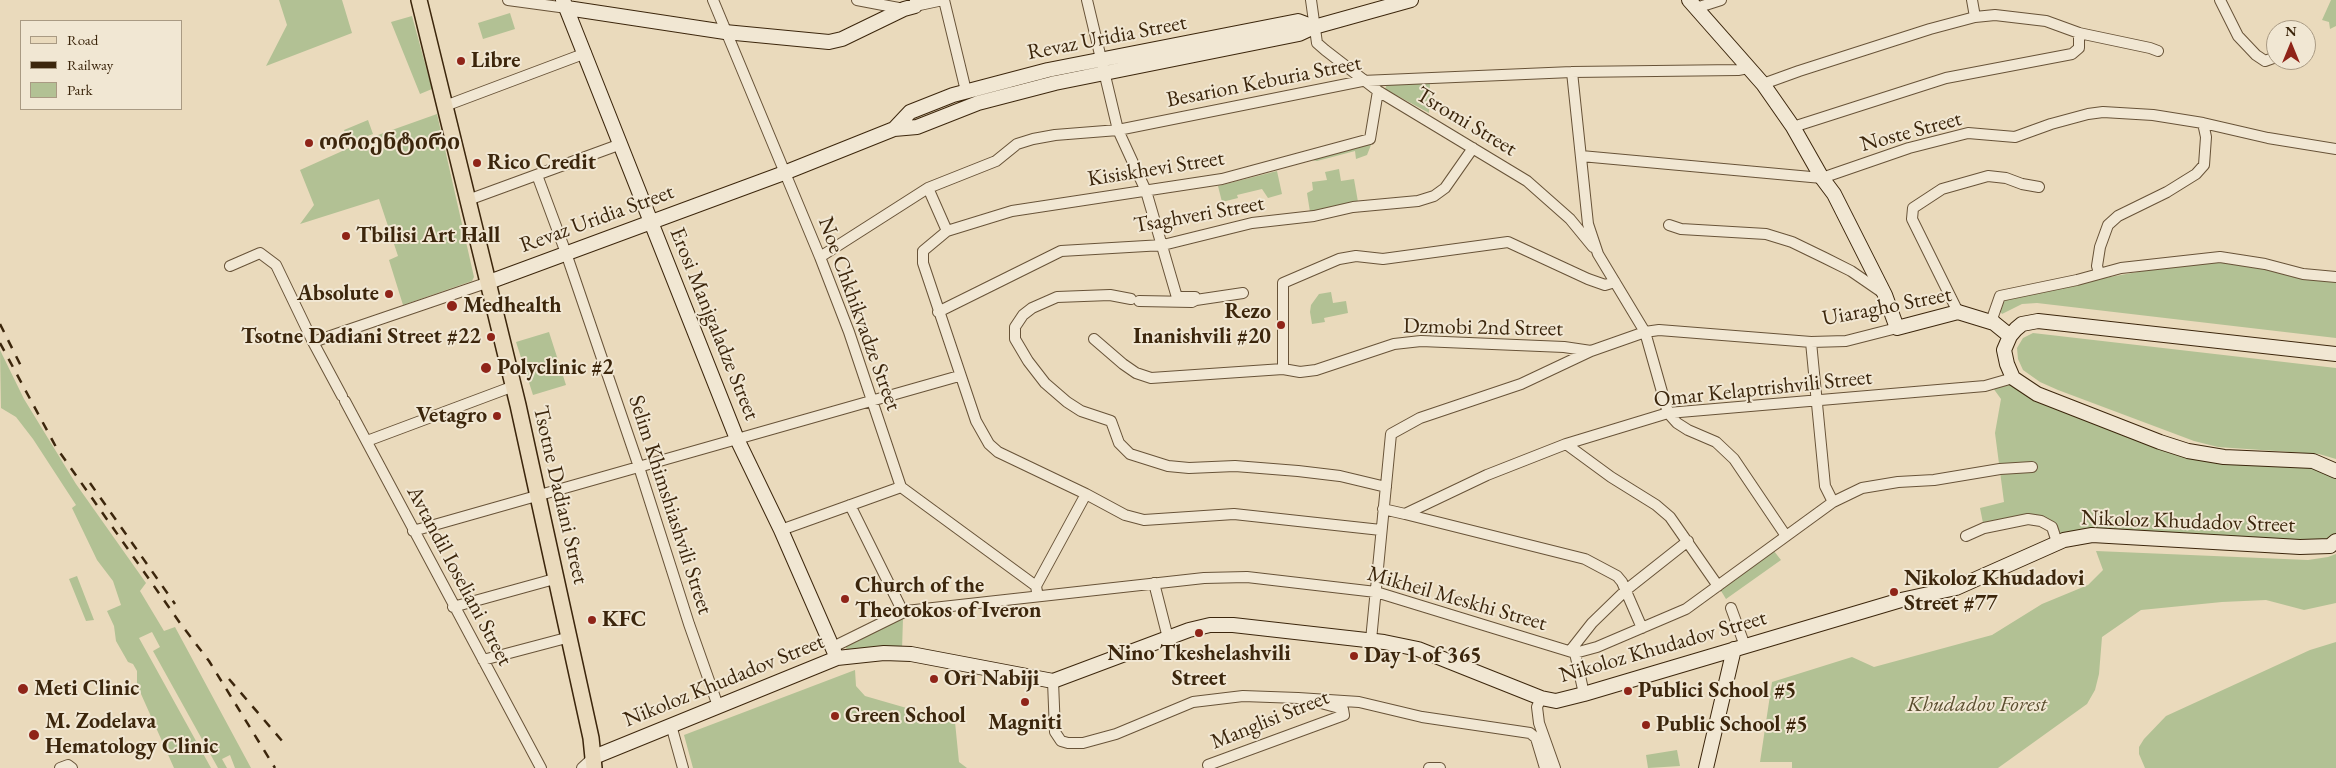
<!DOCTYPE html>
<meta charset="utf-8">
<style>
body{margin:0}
#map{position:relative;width:2336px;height:768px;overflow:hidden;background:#eadabc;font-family:"EB Garamond",serif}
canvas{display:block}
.legend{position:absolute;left:20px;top:20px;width:162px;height:90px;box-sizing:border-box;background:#f1e7d3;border:1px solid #a99a83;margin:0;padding:6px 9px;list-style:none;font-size:15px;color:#3c260c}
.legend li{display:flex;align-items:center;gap:10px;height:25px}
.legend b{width:25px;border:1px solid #a99a83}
.north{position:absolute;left:2266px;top:20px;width:50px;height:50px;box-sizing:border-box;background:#f1e7d3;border:1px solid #a99a83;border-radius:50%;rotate:0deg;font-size:14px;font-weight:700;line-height:20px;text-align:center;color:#3c260c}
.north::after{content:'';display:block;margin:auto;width:18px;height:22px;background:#8f2418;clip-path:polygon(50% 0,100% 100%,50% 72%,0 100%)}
</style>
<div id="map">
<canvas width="2336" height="768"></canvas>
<ul class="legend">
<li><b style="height:6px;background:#eadabc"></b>Road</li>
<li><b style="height:6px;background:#3c260c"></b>Railway</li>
<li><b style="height:14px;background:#b2c194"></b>Park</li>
</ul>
<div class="north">N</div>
</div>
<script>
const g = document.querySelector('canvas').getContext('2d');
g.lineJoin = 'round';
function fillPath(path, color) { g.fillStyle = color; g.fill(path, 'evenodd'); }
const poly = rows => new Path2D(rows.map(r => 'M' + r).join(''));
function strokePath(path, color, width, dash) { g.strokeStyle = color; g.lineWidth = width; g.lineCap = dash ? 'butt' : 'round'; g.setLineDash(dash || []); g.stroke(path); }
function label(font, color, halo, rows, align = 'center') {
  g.font = font + ' "EB Garamond","Noto Serif Georgian",serif'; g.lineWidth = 4; g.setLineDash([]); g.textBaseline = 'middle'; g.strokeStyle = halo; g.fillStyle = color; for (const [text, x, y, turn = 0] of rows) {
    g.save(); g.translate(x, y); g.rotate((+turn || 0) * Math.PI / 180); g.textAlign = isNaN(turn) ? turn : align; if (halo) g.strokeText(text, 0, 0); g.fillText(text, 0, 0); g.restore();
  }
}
fillPath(poly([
 [279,0,342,0,352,33,266,66,287,25],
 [2331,0,2336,0,2336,26,2330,29,2329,22,2322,20],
 [510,13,515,29,483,39,478,23],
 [412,16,432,89,420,94,391,22],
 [1430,82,1429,113,1385,89,1387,84],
 [437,114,474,277,472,281,403,305,389,260,398,256,379,199,300,224,314,205,300,170,378,135],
 [368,120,373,134,349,143,344,130],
 [1375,135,1367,155,1356,159,1355,151,1317,161,1307,159],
 [1339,169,1341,181,1354,179,1358,202,1310,212,1307,193,1313,190,1312,182,1327,180,1325,172],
 [1277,171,1282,194,1268,198,1262,189,1237,195,1238,198,1222,202,1218,186],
 [2218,262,2336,281,2336,338,2037,303,2022,304,2002,314,2000,311,2000,306,2004,301,2016,294,2165,267],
 [1331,292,1333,303,1346,301,1348,313,1324,318,1325,322,1312,324,1310,312,1311,305,1319,294],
 [549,332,566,385,533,395,516,342],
 [2033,333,2336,368,2336,459,2319,454,2218,447,2194,441,2058,390,2040,382,2023,370,2018,359,2017,348,2023,338],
 [0,350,24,399,76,484,146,583,140,591,164,631,175,627,251,768,235,768,230,755,222,759,227,768,218,768,153,651,160,647,152,632,139,638,211,768,174,768,137,685,137,671,133,664,128,662,116,641,114,626,107,611,121,605,113,581,97,560,72,508,76,505,33,439,16,417,1,408],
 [2010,379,2159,444,2289,459,2336,471,2336,541,2064,540,2041,521,1984,528,1980,508,2004,502,1995,433,2001,399,1993,388],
 [1770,546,1781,560,1726,599,1718,586],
 [2096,551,2308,560,2328,557,2336,554,2336,603,2304,610,2266,600,2222,602,2141,610,2102,637,2099,674,2095,690,2087,704,1998,768,1792,768,1792,762,1760,762,1772,682,1852,657,1874,667,1992,635,2042,604,2088,585,2103,570],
 [77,576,94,620,86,621,69,579],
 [903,618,902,650,848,654,845,644],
 [2336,642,2336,768,2145,768,2139,754,2139,747,2144,739,2166,716,2310,650],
 [855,670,856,686,865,696,955,722,959,762,967,768,693,768,684,735],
 [1677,750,1680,766,1648,768,1646,755]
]), '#b2c194');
const street = poly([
 [508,0,567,8],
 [713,0,820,257,849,332,901,487,1036,586],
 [857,0,904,9],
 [944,0,966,91],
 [1087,0,1118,130,1146,191,1176,294,1180,297,1195,297,1196,300,1192,302,1139,301],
 [1311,0,1317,43,1325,50,1378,91,1527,181,1570,219,1593,247],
 [1972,0,1975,17],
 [2220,0,2238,36,2256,55,2265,61,2276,57],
 [915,6,943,0],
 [1696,8,1721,0],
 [1572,72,1588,224,1598,254,1645,332,1668,413,1677,423,1688,430,1716,442,1734,459,1786,536],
 [1763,84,1799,71,1930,29,1975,17,1995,15,2046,21,2079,33,2150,48,2158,51],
 [1378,91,1370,139,1222,179,1012,211,947,231,923,251,923,263,976,421,989,444,998,452,1086,494,1125,515,1144,520,1234,514,1381,530],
 [445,106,586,53],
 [1793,127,1946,78,2072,54,2079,48,2079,33],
 [1581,156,1822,178,1909,148,1968,133,2015,137,2051,124,2088,114,2103,112,2153,115,2203,123,2268,138,2336,149],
 [537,175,566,253,639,467,689,624,718,706],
 [928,188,947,231],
 [468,200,621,144],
 [1669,225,1681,229,1766,234,1792,242,1825,258,1851,271,1883,293],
 [820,257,928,188,996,161,1017,144,1033,139,1055,135,1118,130,1362,81,1572,72,1738,70,1748,68],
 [230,266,260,253,276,265,313,342,342,396],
 [2099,273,2097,266,2100,247,2108,225,2118,216,2167,192,2196,174,2204,165,2206,137,2203,123],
 [1131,299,1110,295,1057,297,1032,308,1023,315,1015,327,1015,339,1028,361,1045,383,1067,402,1081,411,1111,421,1119,443,1130,454,1168,466,1189,468,1235,466,1298,471,1340,476,1386,487],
 [1196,300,1243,293],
 [938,312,1061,251,1163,245,1252,223,1314,216,1353,207,1418,201,1434,196,1445,188,1473,148],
 [1958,312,1912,219,1913,208,1942,189,1988,176,2006,178,2022,184,2039,187],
 [1994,323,1993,316,2000,296,2077,280,2121,268,2220,257,2265,264,2303,274,2336,277],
 [1094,339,1123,364,1136,373,1151,378,1283,369,1300,372,1316,370,1394,344,1421,341,1564,347,1591,351],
 [313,342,489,282],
 [1811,342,1825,486,1833,502],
 [1283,369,1283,283,1339,259,1356,256,1383,259,1508,242,1588,279,1605,285,1615,282],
 [345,401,541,768],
 [367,441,514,386],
 [1566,444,1611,477,1656,505,1670,517,1718,586],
 [850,505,903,612],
 [1383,509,1405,514,1487,475,1566,444,1668,413,1985,386,2013,378],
 [1405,514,1585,559,1617,576,1622,582,1642,628],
 [781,530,901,487],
 [413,531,959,376],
 [1966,536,1984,528,2028,519,2041,521,2052,527,2057,542],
 [1154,583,1168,638],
 [1037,592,1036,586,1086,494],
 [453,607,558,578],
 [1731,608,1745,646],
 [1371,640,1391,434,1420,418,1521,384,1591,351,1645,332,1659,330,1811,342,1846,341,1897,328],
 [833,647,906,611,1204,578,1247,577,1376,592,1575,653,1597,647,1686,609,1833,502,1862,488,1898,482,1934,480,2000,469,2032,467],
 [1570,651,1592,623,1626,590,1688,541],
 [1575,653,1584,694],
 [483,660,570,637],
 [1053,681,1055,732,1061,741,1068,743,1083,743,1116,734,1193,702,1243,696,1298,698,1359,702,1422,717,1530,733,1536,738,1545,768],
 [1541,698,1537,707,1539,723,1555,768],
 [671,725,683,768],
 [1208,765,1344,715,1343,709,1321,703],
 [60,768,68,765,72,768],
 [582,768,594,757],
 [1429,768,1440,768]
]);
const secondary = poly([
 [563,0,737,439,781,530,837,658],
 [1689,0,1763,84,1793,127,1822,178,1834,194,1885,295,1897,328,1958,312,1994,323,2010,336],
 [567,8,725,32,829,42,842,39,904,9,915,6,918,0],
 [894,129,910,112,953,95,1048,70,1298,21,1314,27],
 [489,282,784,173,894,129,917,127,978,103,1055,83,1299,34,1314,27,1411,0],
 [2336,354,2038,321,2022,324,2016,329,2010,336,2004,350,2007,364,2013,378,2037,394,2160,442,2188,451,2224,457,2313,461,2336,471],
 [594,757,837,658,884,653,911,654,1053,681,1189,630,1210,625,1233,625,1384,642,1418,649,1541,698,1556,701,1584,694,1901,600,1956,588,2064,540,2092,535,2300,547,2330,546,2336,541],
 [1706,768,1734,649]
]);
const primary = poly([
 [419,0,518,405,591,738,594,768]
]);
strokePath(street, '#685338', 12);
strokePath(secondary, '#3c260c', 16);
strokePath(primary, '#3c260c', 18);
strokePath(street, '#f1e7d3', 10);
strokePath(secondary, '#f1e7d3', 14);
strokePath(primary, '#eadabc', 15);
strokePath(poly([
 [0,324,23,370],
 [0,343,56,447,180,623,209,661,275,768],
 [90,483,175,604],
 [229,679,283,742]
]), '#3c260c', 2.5, [9, 9]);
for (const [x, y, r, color] of [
 [461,61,5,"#8f2418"],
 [309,143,5,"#8f2418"],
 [477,163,5,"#8f2418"],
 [346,236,5,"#8f2418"],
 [389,294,5,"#8f2418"],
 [452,306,6,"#8f2418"],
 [1281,325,5,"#8f2418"],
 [491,337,5,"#8f2418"],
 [486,368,6,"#8f2418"],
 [497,416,5,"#8f2418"],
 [1894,592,5,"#8f2418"],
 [845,599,5,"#8f2418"],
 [592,620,5,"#8f2418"],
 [1199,633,5,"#8f2418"],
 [1354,656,5,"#8f2418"],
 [934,679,5,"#8f2418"],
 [23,689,6,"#8f2418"],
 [1628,691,5,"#8f2418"],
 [1025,702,5,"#8f2418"],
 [835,716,5,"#8f2418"],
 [1646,725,5,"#8f2418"],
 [34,735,6,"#8f2418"]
]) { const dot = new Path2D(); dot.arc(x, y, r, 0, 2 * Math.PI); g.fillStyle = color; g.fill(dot); strokePath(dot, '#f1e7d3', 2); }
label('22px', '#3c260c', '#f1e7d3', [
 ["Revaz Uridia Street",1107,38,-11],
 ["Besarion Keburia Street",1264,82,-11],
 ["Tsromi Street",1466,122,31],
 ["Noste Street",1911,132,-15],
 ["Kisiskhevi Street",1156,169,-9],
 ["Tsaghveri Street",1199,215,-10],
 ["Revaz Uridia Street",597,219,-20],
 ["Uiaragho Street",1887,307,-11],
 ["Noe Chkhikvadze Street",859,314,70],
 ["Erosi Manjgaladze Street",714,324,68],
 ["Dzmobi 2nd Street",1483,328,1],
 ["Omar Kelaptrishvili Street",1763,389,-6],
 ["Tsotne Dadiani Street",560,495,77],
 ["Selim Khimshiashvili Street",670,505,72],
 ["Nikoloz Khudadov Street",2188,522,2],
 ["Avtandil Ioseliani Street",459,576,62],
 ["Mikheil Meskhi Street",1457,599,16],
 ["Nikoloz Khudadov Street",1663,647,-16],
 ["Nikoloz Khudadov Street",724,681,-22],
 ["Manglisi Street",1270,720,-22]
]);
label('bold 22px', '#3c260c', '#f1e7d3', [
 ["Libre",471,61],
 ["ორიენტირი",319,143],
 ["Rico Credit",487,163],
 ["Tbilisi Art Hall",356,236],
 ["Absolute",379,294,"right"],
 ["Medhealth",463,306],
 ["Rezo",1271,312,"right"],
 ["Inanishvili #20",1271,337,"right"],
 ["Tsotne Dadiani Street #22",481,337,"right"],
 ["Polyclinic #2",497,368],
 ["Vetagro",487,416,"right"],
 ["Nikoloz Khudadovi",1904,579],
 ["Street #77",1904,604],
 ["Church of the",855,586],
 ["Theotokos of Iveron",855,611],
 ["KFC",602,620],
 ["Nino Tkeshelashvili",1199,654,"center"],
 ["Street",1199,679,"center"],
 ["Day 1 of 365",1364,656],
 ["Ori Nabiji",944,679],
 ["Meti Clinic",34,689],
 ["Publici School #5",1638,691],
 ["Green School",845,716],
 ["M. Zodelava",45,722],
 ["Hematology Clinic",45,747],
 ["Magniti",1025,723,"center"],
 ["Public School #5",1656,725]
], 'left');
label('italic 22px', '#5a4d2e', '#f1e7d3', [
 ["Khudadov Forest",1977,705]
]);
</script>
